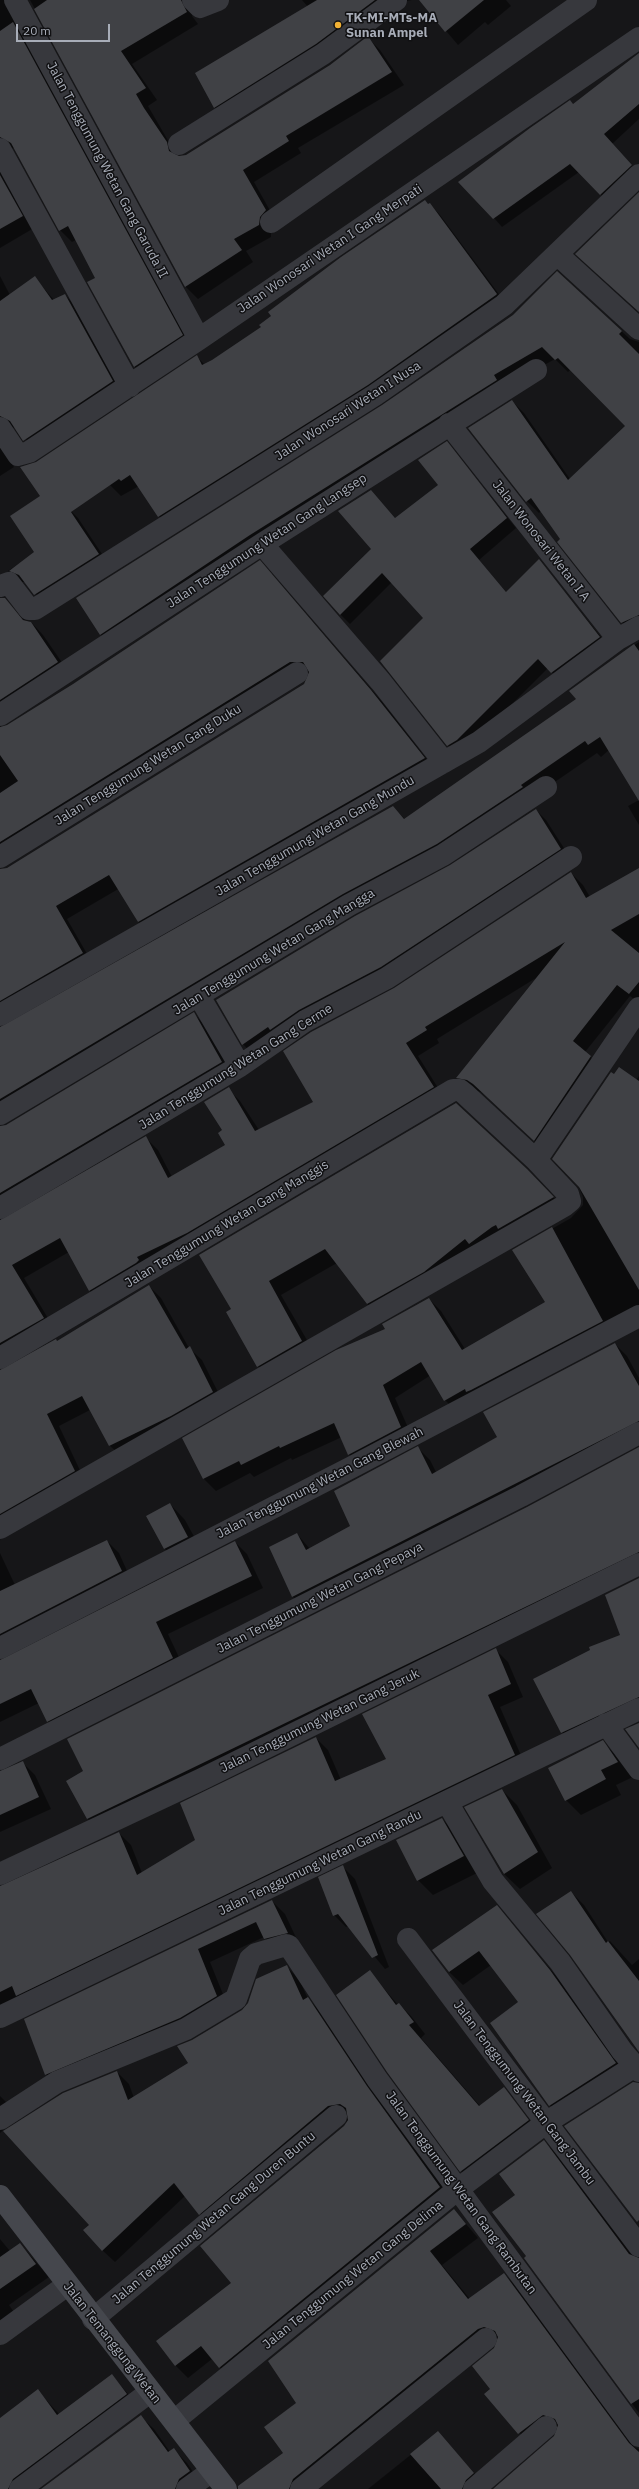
<!DOCTYPE html>
<style>
body{margin:0}
#map{position:relative;width:639px;height:2489px;overflow:hidden;background:#161618;font-family:"IBM Plex Sans",sans-serif}
canvas{display:block}
.scale{position:absolute;left:16px;top:24px;width:94px;height:18px;box-sizing:border-box;border:2px solid #a8adb8;border-top:0;padding-left:5px;font-size:12px;line-height:14px;white-space:nowrap;color:#a8adb8;-webkit-text-stroke:3px #111113;paint-order:stroke}
</style>
<div id="map">
<canvas width="639" height="2489"></canvas>
<div class="scale">20 m</div>
</div>
<script>
const g = document.querySelector('canvas').getContext('2d');
g.lineJoin = 'round';
function fillPath(path, color) { g.fillStyle = color; g.fill(path, 'evenodd'); }
const poly = rows => new Path2D(rows.map(r => 'M' + r).join(''));
function strokePath(path, color, width, dash) { g.strokeStyle = color; g.lineWidth = width; g.lineCap = dash ? 'butt' : 'round'; g.setLineDash(dash || []); g.stroke(path); }
function label(font, color, halo, rows, align = 'center') {
  g.font = font + ' "IBM Plex Sans",sans-serif'; g.lineWidth = 3; g.setLineDash([]); g.textBaseline = 'middle'; g.strokeStyle = halo; g.fillStyle = color; for (const [text, x, y, turn = 0] of rows) {
    g.save(); g.translate(x, y); g.rotate((+turn || 0) * Math.PI / 180); g.textAlign = isNaN(turn) ? turn : align; if (halo) g.strokeText(text, 0, 0); g.fillText(text, 0, 0); g.restore();
  }
}
fillPath(poly([
 [0,0,27,0,194,347,147,379,135,367,89,282,97,278,76,240,72,242,60,230,16,149,13,148,1,154,0,159],
 [30,0,202,0,196,3,192,16,198,24,132,64,157,100,148,106,177,156,186,156,330,65,368,38,380,50,404,85,298,148,301,153,254,182,277,223,271,229,271,237,246,251,253,262,198,299,186,287],
 [302,0,412,0,402,2,227,120,214,107,308,7],
 [420,0,506,0,511,6,488,25,485,22,458,45],
 [639,54,639,119,612,144,639,173,609,203,579,172,502,227,494,218,573,104],
 [0,164,34,228,0,248],
 [430,204,440,215,507,305,169,527,159,516,139,486,121,496,110,485,94,460,36,463,197,357,205,365,263,328],
 [557,272,630,339,639,342,639,631,634,634,622,622,541,511,539,513,527,501,512,401,524,413,570,479,627,426,571,369,568,372,555,359,505,387,112,646,100,634,383,406,513,316],
 [0,276,10,295,34,277,54,300,65,295,77,307,124,394,37,452,16,428,11,427,1,448,14,467,0,476],
 [447,443,516,528,479,560,507,593,539,561,609,647,562,682,548,668,466,750,458,755,448,745,424,618,392,582,350,624,340,614,373,550,380,501,396,519,439,485],
 [67,507,78,518,110,566,46,606,26,582,19,582,8,571,36,552],
 [272,574,383,703,436,771,150,934,138,922,120,888,67,919,94,966,5,1016,0,1026,0,870,7,869,304,684,309,674,303,674,0,867,0,598,4,599,23,619,31,622,43,635,70,674,1,721,1,729,73,684],
 [639,642,639,799,609,750,601,757,597,753,533,797,0,1125,0,1027,6,1027,392,807,405,819,578,699,570,691],
 [639,800,639,825,628,806],
 [536,810,546,820,571,859,253,1055,243,1044,217,1000,450,866],
 [639,870,639,1003,630,996,585,1052,603,1069,546,1152,486,1096,481,1092,469,1089,457,1077,536,978,437,1039,439,1043,418,1056,445,1099,101,1303,89,1290,69,1252,24,1278,55,1330,0,1369,0,1127,7,1126,194,1014,206,1026,233,1072,1,1215,1,1220,146,1138,158,1150,172,1177,227,1145,224,1131,228,1089,240,1101,259,1130,314,1103,394,989,571,873,583,885,590,897],
 [614,1075,636,1080,639,1076,639,1320,457,1412,445,1400,431,1375,395,1398,413,1439,361,1466,349,1454,342,1437,292,1460,291,1458,254,1477,250,1473,216,1491,204,1479,184,1439,387,1329,429,1299,441,1311,465,1349,547,1303,513,1251,571,1218,583,1205,583,1197,578,1185],
 [540,1183,566,1211,381,1317,367,1304,337,1263,281,1295,315,1354,271,1380,258,1366,232,1310,201,1255],
 [149,1286,161,1298,189,1348,202,1360,224,1404,122,1457,109,1445,90,1410,59,1426,86,1483,1,1534,0,1541,0,1370,7,1370,103,1316,102,1314],
 [615,1344,627,1356,639,1378,639,1437,305,1609,293,1597,271,1547,297,1534,310,1549,352,1527,418,1448,430,1460,436,1472,498,1437],
 [639,1448,639,1570,100,1831,88,1819,67,1781,527,1508],
 [170,1504,185,1520,203,1553,180,1564,165,1549,148,1517],
 [107,1541,119,1553,133,1584,0,1658,0,1553,15,1585],
 [235,1542,247,1554,263,1588,168,1634,185,1670,59,1733,47,1721,39,1703,0,1722,0,1661],
 [639,1578,639,1713,574,1744,562,1732,621,1635,606,1595],
 [496,1650,508,1662,523,1697,500,1707,526,1767,0,2010,0,1887,119,1833,131,1845,142,1873,196,1840,316,1738,328,1750,341,1780,387,1760],
 [602,1742,618,1757,633,1777,616,1785,621,1795,581,1815,566,1800],
 [23,1763,35,1775,51,1809,0,1832,0,1772],
 [502,1790,517,1805,552,1868,520,1889,504,1874],
 [442,1819,457,1834,479,1872,433,1895,418,1880],
 [343,1867,355,1879,389,1967,385,1969,349,1926,346,1927,334,1915],
 [571,1892,584,1905,608,1942,610,1941,632,1965,639,1959,639,2050],
 [272,1901,285,1914,300,1946,277,1951,264,1937,210,1962,229,2009,59,2087,46,2074,26,2020],
 [496,1906,563,1984,628,2077,563,2118,550,2105,519,2002,491,1965,463,1985,449,1972],
 [286,1966,299,1979,308,1999,320,2011,452,2199,232,2380,212,2359,188,2378,175,2365,345,2126,348,2117,340,2118,212,2226,185,2196,115,2262,102,2250,90,2225,117,2072,129,2084,134,2098,189,2064,193,2041,243,2010],
 [370,1972,398,2005,399,2004,411,2016,425,2034,421,2038,480,2106,504,2089,540,2133,473,2183,461,2171],
 [0,2096,19,2115,0,2133],
 [544,2141,557,2155,635,2259,639,2259,639,2413,525,2258,527,2256,516,2195],
 [454,2210,478,2238,442,2265,470,2299,504,2274,517,2287,634,2447,639,2449,639,2489,495,2489,555,2437,558,2427,532,2447,486,2394,491,2389,499,2339,491,2342,311,2489,239,2489,284,2453,297,2403],
 [0,2239,10,2251,20,2244,49,2277,9,2305,21,2322,0,2338],
 [112,2375,139,2407,30,2489,0,2489,0,2419,38,2391,59,2414],
 [140,2416,154,2429,170,2452,174,2450,187,2463,202,2485,198,2489,43,2489],
 [438,2433,486,2486,484,2489,368,2489]
]), '#0007');
fillPath(poly([
 [47,0,181,0,187,12,121,51,146,88,136,94,144,108,167,142,169,151,179,156,186,155,330,65,368,36,392,72,286,136,289,141,243,170,266,210,260,217,259,225,234,239,242,250,185,287,34,9],
 [317,0,375,0,316,44,214,108,195,73],
 [419,0,484,0,445,32],
 [13,22,183,335,134,367,87,282,95,278,68,226,59,231,11,143,0,137,0,31],
 [639,53,639,104,604,134,632,165,600,195,570,164,493,219,458,182,530,128,570,100,573,104],
 [0,175,23,216,0,229],
 [639,192,639,312,575,254],
 [425,200,428,204,430,203,497,294,496,295,368,385,158,517,130,475,121,481,119,479,71,512,99,554,34,595,19,575,9,571,34,552,10,516,40,496,20,467,36,462,197,355,202,365,212,360,261,327,259,325,271,316,268,312,341,257],
 [557,271,622,331,619,334,639,354,639,615,621,623,557,542,560,539,531,498,526,502,468,428,512,400,568,480,625,426,558,358,555,360,542,347,494,375,497,380,250,535,100,635,76,598,382,405,513,315],
 [35,276,52,300,65,294,113,381,23,441,10,421,0,416,0,301],
 [447,441,507,518,470,549,506,592,539,559,600,637,551,673,538,659,457,740,447,746,380,661,423,618,382,573,340,615,323,596,371,549,338,511,371,490,395,518,438,485,418,460],
 [260,560,371,690,425,758,138,922,109,875,56,906,83,953,0,1001,0,869,7,868,304,684,309,672,303,662,290,662,0,842,0,793,18,781,0,755,0,727,7,725,73,684],
 [0,598,5,598,23,620,31,622,58,662,0,700],
 [634,644,639,651,639,801,600,737,588,745,585,741,521,785,523,787,437,844,343,894,0,1099,0,1027,393,806,404,819,576,699,569,691],
 [536,809,561,849,381,967,299,1010,270,1030,268,1027,242,1045,216,1000,355,916,450,865],
 [639,868,639,914,611,930,639,953,639,982,629,994,617,985,573,1041,591,1056,534,1141,473,1084,467,1080,456,1078,565,942,425,1027,427,1030,406,1043,434,1087,187,1233,137,1257,139,1260,136,1263,89,1291,60,1238,12,1265,44,1318,0,1343,0,1220,146,1136,168,1178,225,1145,218,1133,222,1130,204,1102,229,1087,255,1131,313,1102,283,1051,311,1032,394,988,571,872,586,898],
 [194,1012,222,1062,0,1193,0,1126,6,1125],
 [619,1067,639,1081,639,1290,579,1187,552,1159,611,1072,614,1074],
 [456,1103,527,1169,554,1197,498,1229,496,1225,492,1227,469,1244,465,1239,424,1272,367,1304,325,1249,269,1281,302,1341,257,1367,226,1312,231,1309,199,1255],
 [552,1227,603,1321,471,1390,466,1392,465,1389,444,1401,421,1362,383,1385,401,1427,348,1455,334,1423,280,1448,279,1446,241,1465,239,1461,203,1479,182,1438,336,1350,385,1329,382,1324,429,1298,462,1350,545,1302,512,1250],
 [149,1285,186,1349,190,1346,213,1392,171,1416,109,1446,82,1396,47,1414,75,1471,0,1514,0,1370,56,1339,57,1341],
 [615,1343,639,1386,639,1421,292,1597,269,1547,297,1533,306,1550,350,1526,334,1491,418,1446,432,1474,497,1437,483,1412],
 [639,1447,639,1552,87,1819,66,1781,83,1771,67,1739,527,1507],
 [170,1503,188,1537,164,1549,146,1516],
 [107,1540,122,1571,0,1634,0,1591],
 [235,1541,252,1576,156,1622,173,1658,47,1722,31,1689,0,1704,0,1660],
 [639,1578,639,1697,561,1733,533,1679,590,1650,589,1647,620,1635,605,1595],
 [496,1648,511,1684,488,1695,515,1755,16,1996,12,1986,0,1992,0,1886,119,1832,137,1875,195,1840,180,1803,316,1737,335,1781,386,1759,362,1714],
 [639,1723,639,1748,625,1729],
 [603,1740,618,1762,601,1770,606,1779,565,1801,548,1768],
 [23,1761,39,1797,0,1815,0,1771],
 [502,1789,538,1852,504,1874,464,1807],
 [442,1818,464,1856,417,1881,396,1840],
 [343,1865,378,1955,372,1958,338,1914,333,1916,318,1877],
 [571,1891,606,1943,608,1941,639,1981,639,2052,570,1955,536,1914],
 [272,1900,288,1933,264,1939,256,1922,198,1949,217,1996,180,2018,45,2075,24,2019],
 [497,1905,550,1970,616,2063,549,2106,490,2023,518,2002,479,1951,449,1972,432,1950],
 [287,1965,303,2000,308,1997,367,2086,440,2187,219,2368,201,2346,175,2366,156,2341,231,2283,200,2246,344,2126,348,2120,346,2108,340,2104,328,2106,199,2215,174,2183,102,2251,83,2230,89,2225,3,2131,63,2093,117,2071,128,2100,188,2063,177,2046,192,2040,242,2010,248,2003,256,1979],
 [370,1970,396,2005,399,2003,414,2022,409,2025,479,2106,504,2087,529,2120,460,2172,387,2072,336,1995],
 [633,2082,639,2083,639,2220,637,2222,564,2126],
 [544,2140,629,2254,639,2258,639,2399,631,2404,524,2258,526,2256,492,2212,515,2195,499,2174],
 [454,2209,466,2224,430,2251,468,2299,504,2273,629,2443,639,2452,639,2489,493,2489,554,2436,558,2425,555,2419,543,2415,518,2434,484,2394,490,2389,472,2366,494,2348,498,2337,495,2331,484,2327,478,2329,293,2479,289,2489,238,2489,238,2486,283,2453,264,2427,296,2403,268,2361],
 [20,2243,36,2264,0,2289,0,2257],
 [112,2374,127,2394,13,2479,8,2489,0,2489,0,2418,38,2389,57,2415],
 [141,2415,168,2452,174,2448,190,2471,179,2479,175,2489,41,2489],
 [438,2431,474,2473,466,2480,462,2489,441,2489,410,2454]
]), '#404145');
strokePath(poly([
 [15,0,199,339],
 [193,0,200,7,218,0],
 [179,144,323,54,396,0],
 [0,149,130,386],
 [271,222,586,0],
 [557,254,639,329],
 [449,424,618,639,639,627],
 [0,428,18,455,29,452,199,339,639,38],
 [262,544,381,682,444,762],
 [0,586,9,583,29,609,35,609,375,395,504,305,639,175],
 [0,715,262,544,536,370],
 [0,857,297,673],
 [199,996,240,1066],
 [0,1015,479,742,618,639],
 [0,1114,349,905,443,855,546,787],
 [536,1160,639,1008],
 [0,1208,240,1066,305,1021,387,978,571,857],
 [0,1358,453,1090,460,1090,465,1094,536,1160,568,1194,570,1201,564,1206,0,1528],
 [0,1648,352,1467,639,1316],
 [606,1724,639,1769],
 [0,1759,521,1496,639,1433],
 [447,1802,493,1881,560,1962,622,2051,639,2071],
 [0,1874,202,1779,639,1564],
 [408,1939,639,2246],
 [0,2017,639,1709],
 [0,2119,57,2082,186,2029,236,1999,250,1959,256,1954,286,1945,289,1946,377,2079,639,2436],
 [93,2319,336,2116],
 [0,2334,67,2285],
 [174,2421,458,2189,547,2122,635,2066],
 [20,2489,150,2392],
 [187,2489,212,2471],
 [301,2489,486,2339],
 [474,2489,546,2427]
]), '#37383d', 22);
strokePath(poly([
 [0,2196,226,2489]
]), '#45474d', 22);
for (const [x, y, r, color] of [
 [338,25,4,"#f2b134"]
]) { const dot = new Path2D(); dot.arc(x, y, r, 0, 2 * Math.PI); g.fillStyle = color; g.fill(dot); strokePath(dot, '#111113', 1.5); }
label('bold 13px', '#a8adb8', '#111113', [
 ["TK-MI-MTs-MA",346,18],
 ["Sunan Ampel",346,33]
], 'left');
label('13px', '#a8adb8', '#111113', [
 ["Jalan Tenggumung Wetan Gang Garuda II",107,170,62],
 ["Jalan Wonosari Wetan I Gang Merpati",330,249,-34],
 ["Jalan Wonosari Wetan I Nusa",348,411,-33],
 ["Jalan Tenggumung Wetan Gang Langsep",267,541,-33],
 ["Jalan Wonosari Wetan I A",541,541,52],
 ["Jalan Tenggumung Wetan Gang Duku",148,765,-32],
 ["Jalan Tenggumung Wetan Gang Mundu",315,836,-30],
 ["Jalan Tenggumung Wetan Gang Mangga",274,952,-31],
 ["Jalan Tenggumung Wetan Gang Cerme",236,1067,-32],
 ["Jalan Tenggumung Wetan Gang Manggis",227,1224,-31],
 ["Jalan Tenggumung Wetan Gang Blewah",320,1483,-27],
 ["Jalan Tenggumung Wetan Gang Pepaya",320,1598,-27],
 ["Jalan Tenggumung Wetan Gang Jeruk",320,1721,-26],
 ["Jalan Tenggumung Wetan Gang Randu",320,1863,-26],
 ["Jalan Tenggumung Wetan Gang Jambu",524,2093,53],
 ["Jalan Tenggumung Wetan Gang Rambutan",461,2193,54],
 ["Jalan Tenggumung Wetan Gang Duren Buntu",214,2218,-40],
 ["Jalan Tenggumung Wetan Gang Delima",353,2275,-39],
 ["Jalan Temanggung Wetan",112,2343,52]
]);
</script>
